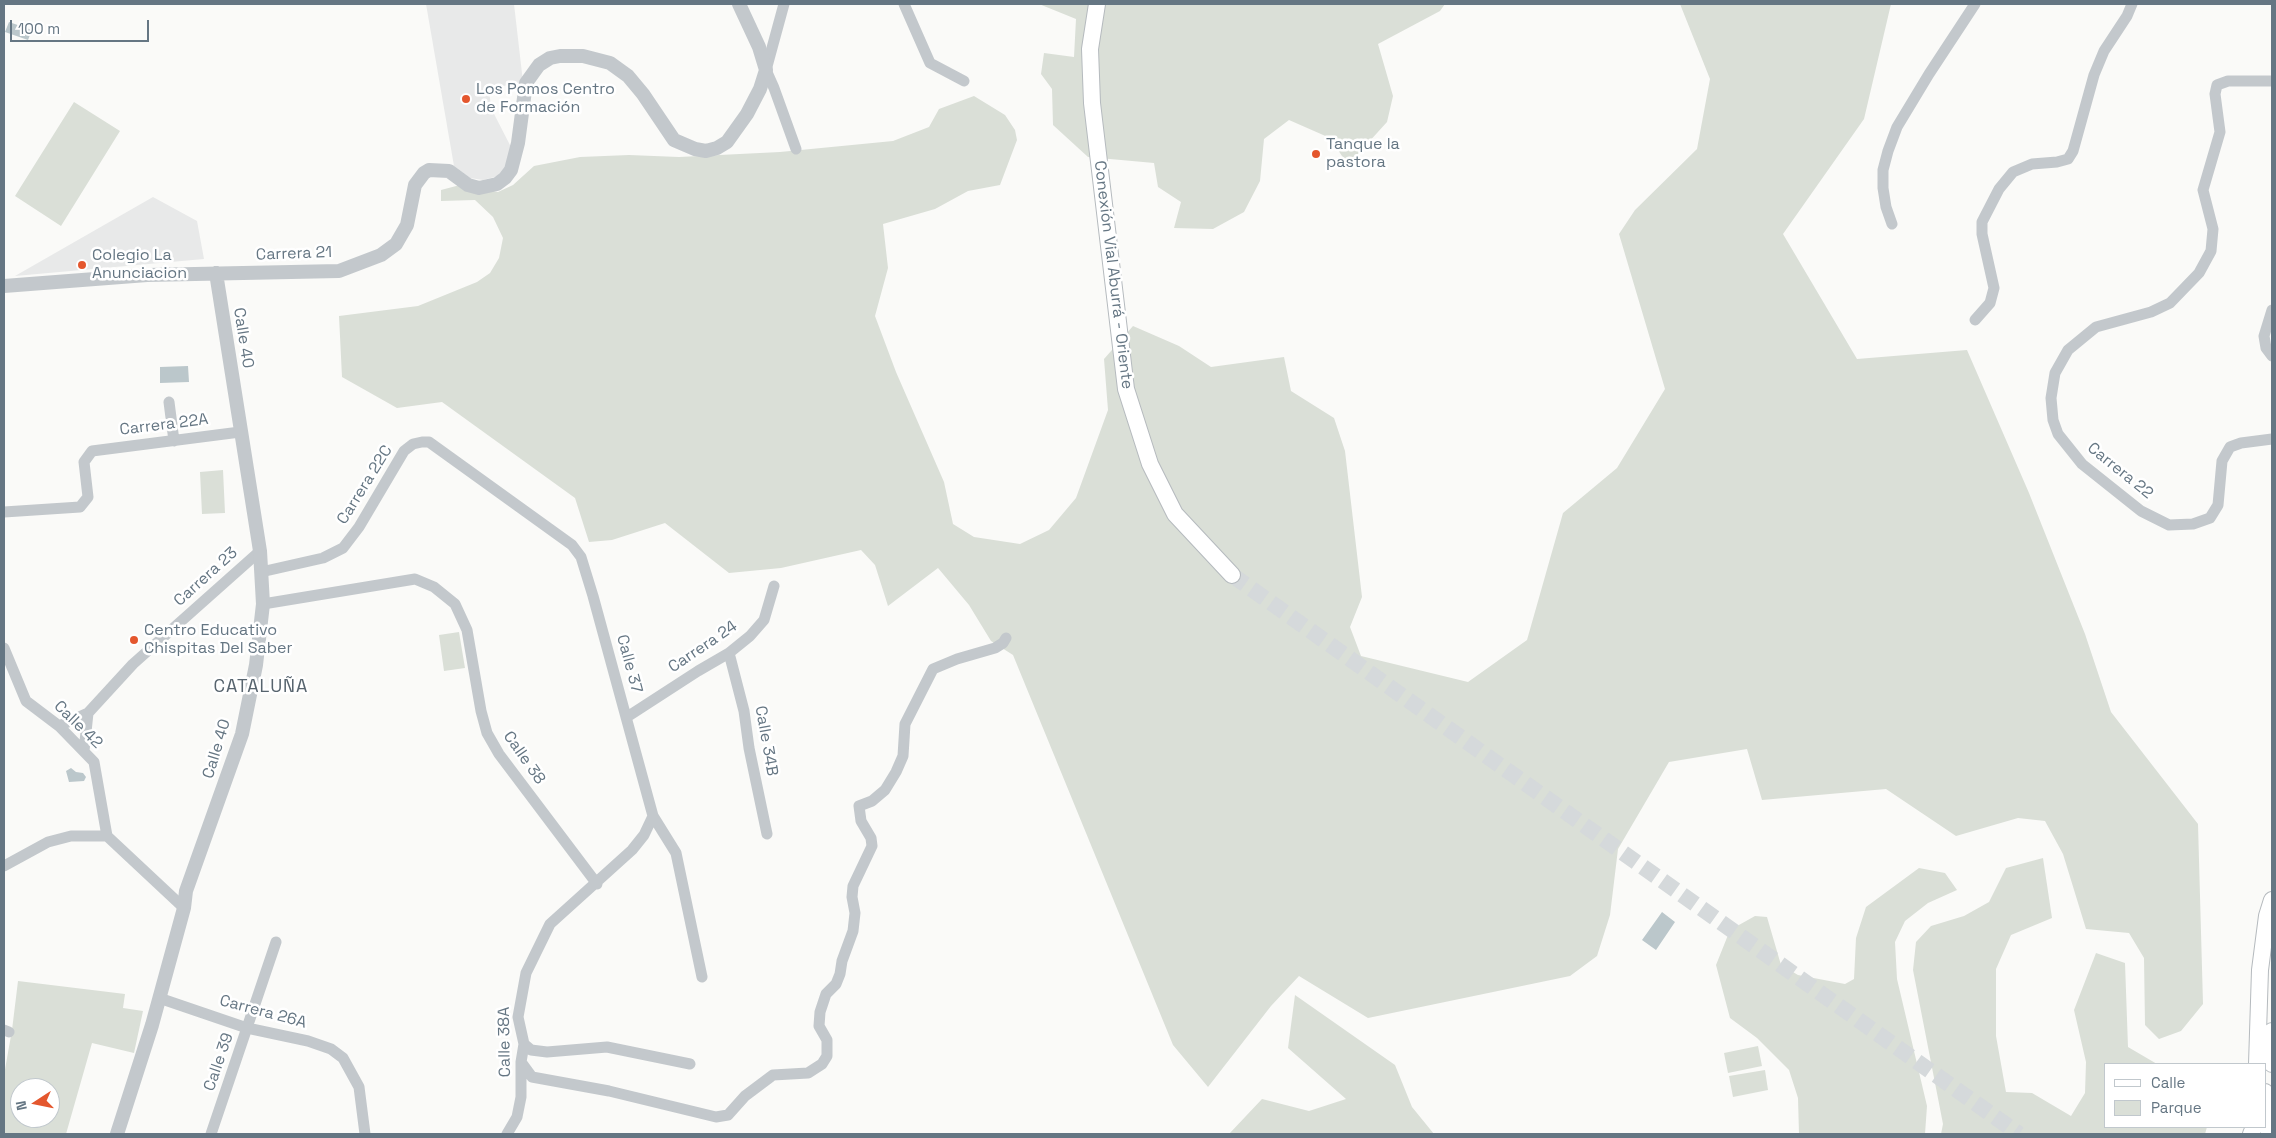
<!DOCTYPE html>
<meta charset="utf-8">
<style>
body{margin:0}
#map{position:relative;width:2276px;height:1138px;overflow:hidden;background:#fafaf8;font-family:"Space Grotesk",sans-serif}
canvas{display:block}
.frame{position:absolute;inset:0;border:5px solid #657683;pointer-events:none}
.legend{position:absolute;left:2104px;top:1063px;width:162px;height:65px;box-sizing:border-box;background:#fff;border:1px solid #c1c8cd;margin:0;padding:6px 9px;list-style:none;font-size:15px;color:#657683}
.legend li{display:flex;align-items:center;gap:10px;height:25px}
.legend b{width:25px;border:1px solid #c1c8cd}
.north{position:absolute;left:10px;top:1078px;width:50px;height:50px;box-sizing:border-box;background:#fff;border:1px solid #c1c8cd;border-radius:50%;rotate:259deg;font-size:14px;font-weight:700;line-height:20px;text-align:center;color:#657683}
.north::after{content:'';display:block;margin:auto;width:18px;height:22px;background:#e4572e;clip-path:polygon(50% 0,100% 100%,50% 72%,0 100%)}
.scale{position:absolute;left:10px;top:20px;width:139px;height:22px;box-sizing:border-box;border:2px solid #657683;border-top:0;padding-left:6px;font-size:15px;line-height:18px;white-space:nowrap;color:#657683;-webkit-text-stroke:4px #fff;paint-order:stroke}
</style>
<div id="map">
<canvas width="2276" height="1138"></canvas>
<div class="frame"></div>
<ul class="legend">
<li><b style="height:6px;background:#fff"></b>Calle</li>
<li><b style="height:14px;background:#dadfd7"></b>Parque</li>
</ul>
<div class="north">N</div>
<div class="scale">100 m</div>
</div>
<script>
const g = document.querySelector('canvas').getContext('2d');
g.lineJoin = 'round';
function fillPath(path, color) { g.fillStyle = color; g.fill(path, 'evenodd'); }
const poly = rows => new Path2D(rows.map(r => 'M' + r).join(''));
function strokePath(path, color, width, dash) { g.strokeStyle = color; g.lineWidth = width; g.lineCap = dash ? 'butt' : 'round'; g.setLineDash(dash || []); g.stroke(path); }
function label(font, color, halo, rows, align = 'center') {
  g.font = font + ' "Space Grotesk",sans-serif'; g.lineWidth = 5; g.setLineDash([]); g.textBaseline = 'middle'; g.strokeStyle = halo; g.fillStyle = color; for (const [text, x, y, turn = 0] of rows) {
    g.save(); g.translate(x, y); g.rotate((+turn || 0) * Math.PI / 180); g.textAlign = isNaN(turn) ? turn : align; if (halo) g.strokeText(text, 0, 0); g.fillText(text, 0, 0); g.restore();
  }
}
fillPath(poly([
 [426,4,514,4,523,82,489,89,491,108,513,151,502,175,483,180,470,178,454,166],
 [153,197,197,221,204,259,15,276]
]), '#e8e9e9');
fillPath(poly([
 [1039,4,1445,4,1440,11,1378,44,1393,96,1387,122,1348,165,1330,138,1289,120,1264,139,1260,181,1244,212,1213,229,1174,228,1181,202,1158,187,1154,163,1088,157,1053,125,1052,89,1041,74,1044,53,1074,57,1076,19],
 [1680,4,1891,4,1864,119,1783,234,1857,359,1967,350,2029,493,2085,634,2111,712,2198,824,2203,1004,2181,1031,2159,1039,2145,1025,2144,958,2129,933,2086,929,2063,854,2045,821,2018,818,1956,836,1886,789,1762,800,1747,749,1669,762,1618,849,1610,915,1597,956,1570,976,1368,1018,1299,976,1271,1006,1208,1087,1173,1045,1013,655,991,641,969,605,938,568,888,606,875,565,861,550,781,568,729,573,665,523,612,540,589,542,575,498,442,402,397,408,342,377,339,316,418,306,477,282,490,273,499,258,503,238,493,217,475,200,441,201,441,190,460,185,498,192,513,185,534,166,580,157,629,155,679,157,780,152,893,141,929,127,939,109,974,96,1005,115,1015,130,1017,140,1000,185,968,191,935,209,883,224,888,268,875,316,896,372,944,482,953,524,974,537,1020,544,1049,530,1076,498,1108,410,1104,359,1133,326,1179,346,1211,367,1284,357,1291,391,1334,418,1345,451,1362,597,1350,627,1361,656,1468,682,1527,640,1563,513,1617,468,1665,389,1619,234,1635,210,1697,149,1710,79],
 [74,102,120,131,61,226,15,196],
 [223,470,225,513,202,514,200,472],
 [459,632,465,668,444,671,439,635],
 [2043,858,2052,918,2011,935,1996,969,1996,1036,2006,1092,2032,1093,2071,1116,2085,1093,2086,1062,2074,1010,2096,953,2125,963,2128,1047,2157,1064,2105,1064,2105,1127,2207,1127,2205,1134,1941,1134,1943,1124,1913,970,1916,942,1931,926,1964,916,1989,902,2006,868],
 [1919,868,1945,873,1957,890,1928,903,1905,921,1895,942,1897,979,1927,1106,1925,1134,1799,1134,1798,1098,1789,1070,1757,1038,1730,1018,1716,965,1730,930,1755,916,1767,917,1781,965,1798,975,1845,984,1854,979,1856,938,1866,907],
 [18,981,125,994,123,1008,143,1011,134,1053,92,1043,66,1134,4,1134,4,1075,12,1030],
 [20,1088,50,1088,50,1118,20,1118],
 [1295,995,1395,1065,1412,1107,1434,1134,1229,1134,1262,1099,1309,1111,1346,1099,1288,1048],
 [1758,1046,1762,1066,1728,1073,1724,1053],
 [1765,1070,1768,1090,1733,1097,1729,1076]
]), '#dadfd7');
fillPath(poly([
 [9,22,32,30,28,40,5,32],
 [188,366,189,382,160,383,160,367],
 [71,768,76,772,83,773,86,777,84,781,69,782,66,771],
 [1662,912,1675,922,1656,950,1642,940]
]), '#bbc7cb');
strokePath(poly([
 [1232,575,2019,1134]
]), '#d5d9db', 16, [16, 8]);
const primary = poly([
 [1097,4,1090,49,1092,103,1126,389,1150,464,1175,514,1232,575],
 [2272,1031,2272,1064],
 [2257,1064,2260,970,2267,916,2272,900],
 [2265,1092,2269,1134],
 [2251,1134,2254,1127]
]);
strokePath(primary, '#b5babe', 18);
strokePath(poly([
 [784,4,766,70,774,88,796,149],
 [904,4,930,63,964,81],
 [2272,81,2228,81,2217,85,2215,94,2220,132,2203,190,2213,229,2211,251,2199,273,2170,303,2151,312,2096,327,2068,350,2055,373,2051,398,2053,420,2058,434,2082,464,2141,511,2169,525,2193,524,2210,518,2218,505,2222,461,2230,447,2241,443,2272,439],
 [1892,224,1886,207,1883,188,1883,170,1888,151,1897,127,1929,74,1975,4],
 [2272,310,2264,336,2266,348,2272,356],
 [1975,320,1990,303,1994,288,1982,234,1982,222,1999,189,2013,172,2032,164,2057,162,2068,159,2073,151,2094,75,2104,51,2127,16,2132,4],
 [169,402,174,441],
 [4,512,80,507,88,497,84,462,92,451,240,432],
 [261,572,323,558,343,548,359,527,404,451,413,444,422,442,429,442,572,545,581,557,593,596,653,816,676,853,702,977],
 [263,604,415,579,434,587,455,604,467,630,481,711,487,733,499,754,597,884],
 [4,648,26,701,59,726,94,762,107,836],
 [729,653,744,711,749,748,767,834],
 [627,717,698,671,729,653,750,636,764,620,774,586],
 [59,726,88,713,133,664,260,551],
 [84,751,88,713],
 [4,866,48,842,71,836,107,836,184,908],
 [159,998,247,1028,308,1041,331,1049,343,1058,359,1087,365,1134],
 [4,1030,9,1032],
 [524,1044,531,1050,547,1052,607,1047,690,1064],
 [521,1062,532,1077,609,1091,716,1117,728,1115,745,1096,773,1075,808,1073,822,1064,827,1056,827,1040,819,1026,820,1012,826,994,836,984,840,974,842,961,853,931,855,913,852,897,853,886,872,846,871,838,861,821,859,806,872,801,885,790,896,772,903,756,905,724,933,669,957,659,995,648,1003,643,1006,638],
 [211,1134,276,942],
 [507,1134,517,1117,521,1097,521,1062,524,1044,518,1017,526,973,550,924,632,850,644,835,653,816]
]), '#c3c8cc', 11);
strokePath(poly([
 [4,286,147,275,339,271,381,255,396,244,407,225,415,185,424,173,429,170,449,171,468,185,479,188,497,184,505,178,511,170,518,143,526,83,539,65,550,58,560,56,583,56,610,63,628,76,643,94,674,140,695,149,706,151,717,148,727,142,747,114,760,89,766,70,759,47,739,4],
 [117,1134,152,1025,184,908,186,891,242,734,256,665,263,604,260,551,216,273]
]), '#c3c8cc', 14);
strokePath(primary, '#fff', 16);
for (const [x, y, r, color] of [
 [466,99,5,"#e4572e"],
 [1316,154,5,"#e4572e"],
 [82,265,5,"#e4572e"],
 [134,640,5,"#e4572e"]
]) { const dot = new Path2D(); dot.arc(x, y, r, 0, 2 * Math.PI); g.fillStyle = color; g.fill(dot); strokePath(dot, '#fff', 2); }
label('16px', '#657683', '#fff', [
 ["Los Pomos Centro",476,90],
 ["de Formación",476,108],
 ["Tanque la",1326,145],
 ["pastora",1326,163],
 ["Colegio La",92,256],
 ["Anunciacion",92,274],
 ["Centro Educativo",144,631],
 ["Chispitas Del Saber",144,649]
], 'left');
label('16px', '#657683', '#fff', [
 ["Carrera 21",294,254,-2],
 ["Conexión Vial Aburrá - Oriente",1113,275,83],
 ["Calle 40",243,338,81],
 ["Carrera 22A",164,425,-7],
 ["Carrera 22",2120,471,39],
 ["Carrera 22C",365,485,-58],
 ["Carrera 23",206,577,-42],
 ["Carrera 24",703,647,-34],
 ["Calle 37",629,664,75],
 ["Calle 42",78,725,44],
 ["Calle 34B",766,741,80],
 ["Calle 40",217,749,-73],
 ["Calle 38",524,758,55],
 ["Carrera 26A",263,1012,15],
 ["Calle 38A",505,1042,-91],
 ["Calle 39",219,1062,-71]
]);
g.letterSpacing = '1px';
label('18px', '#57646e', '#fff', [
 ["CATALUÑA",261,687]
]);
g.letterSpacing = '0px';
</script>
